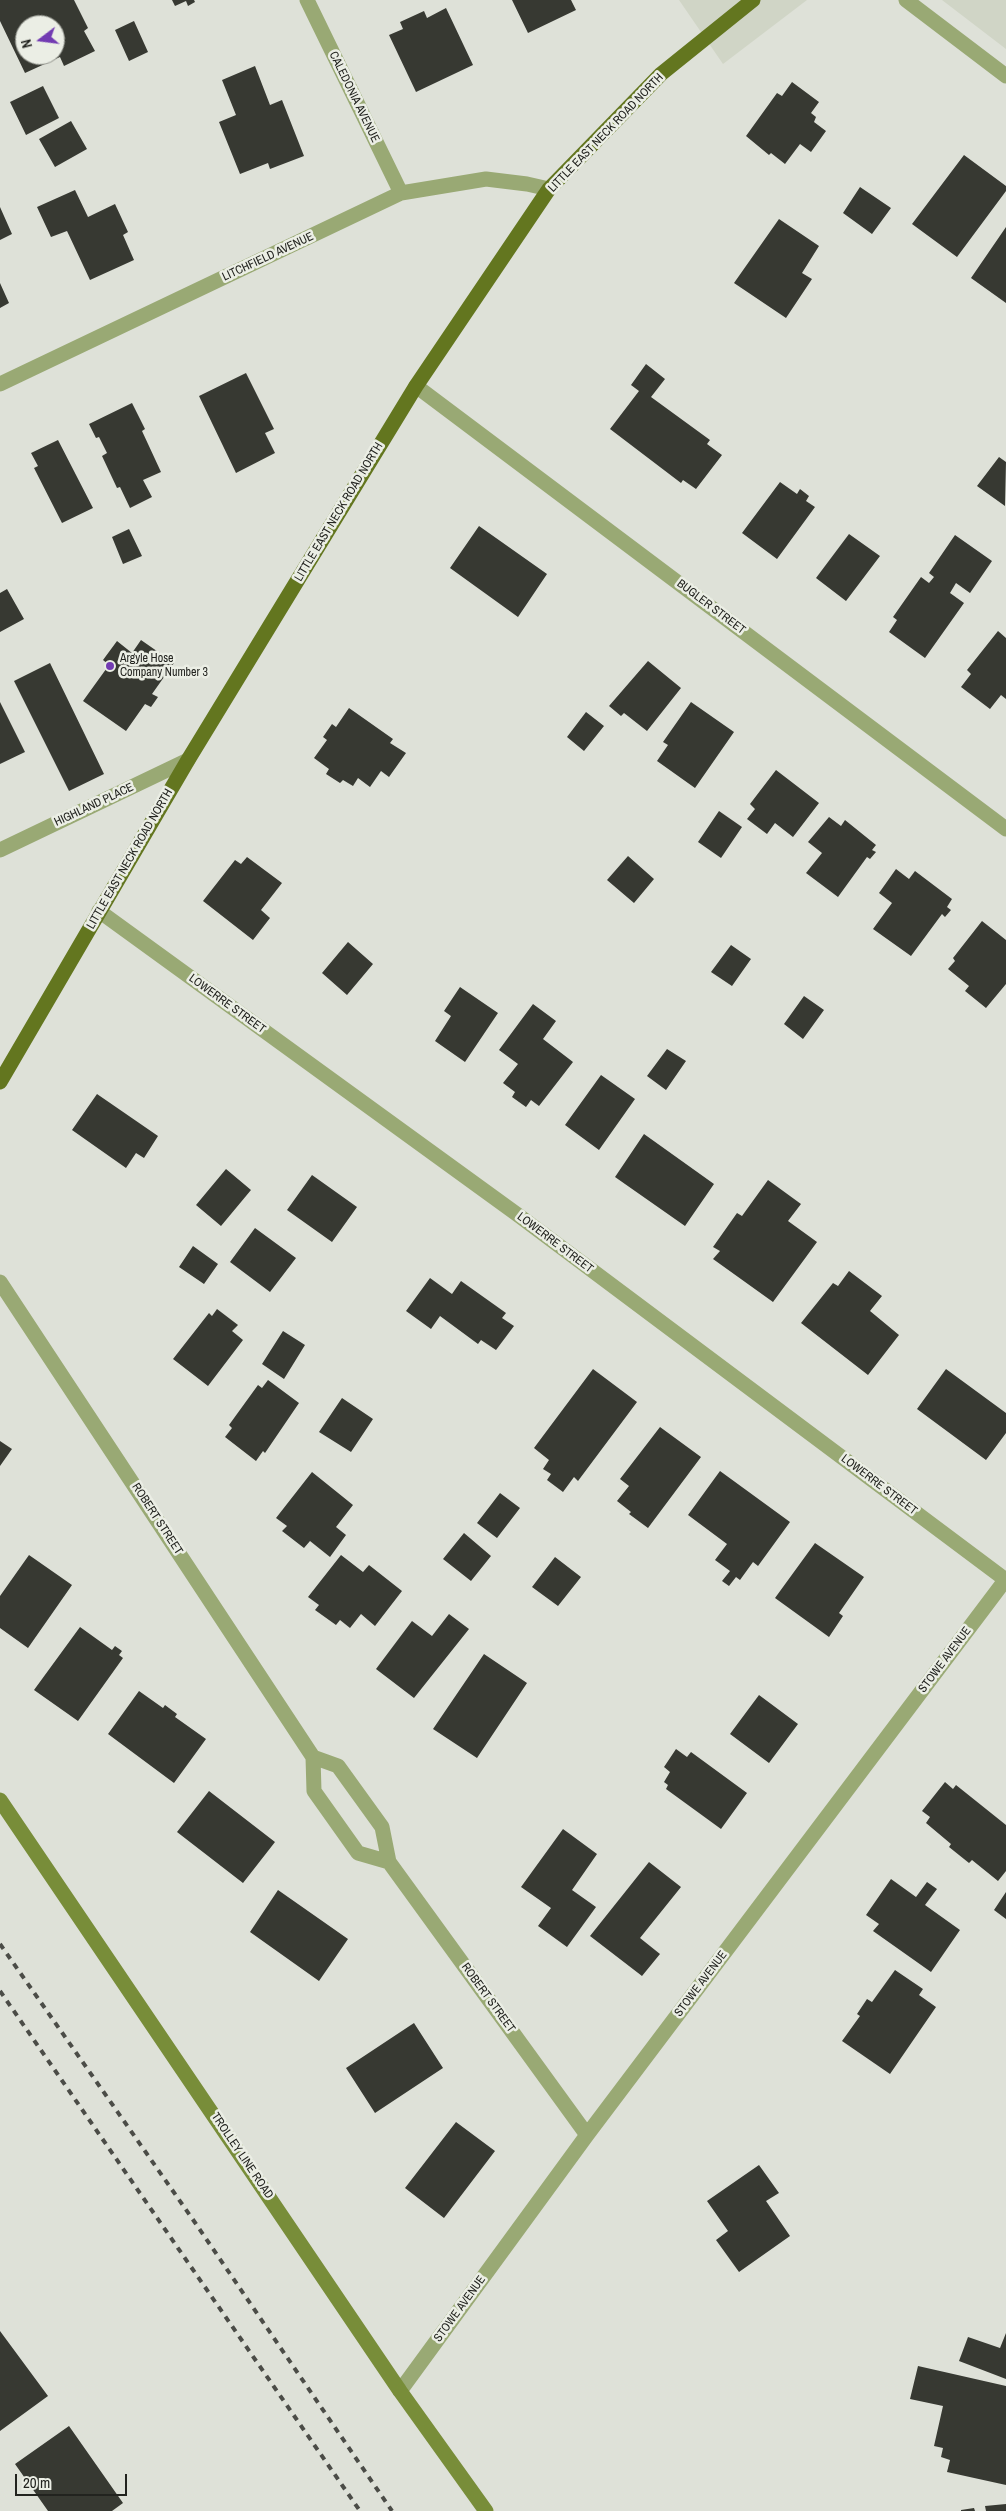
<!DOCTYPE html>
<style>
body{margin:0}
#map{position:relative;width:1006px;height:2511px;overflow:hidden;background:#dee1d8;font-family:"Archivo Narrow",sans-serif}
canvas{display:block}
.north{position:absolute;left:15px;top:15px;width:50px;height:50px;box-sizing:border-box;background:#ebeee5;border:1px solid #9b9d96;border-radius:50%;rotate:255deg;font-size:14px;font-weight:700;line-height:20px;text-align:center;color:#22231f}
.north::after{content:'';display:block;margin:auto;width:18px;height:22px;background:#723bb2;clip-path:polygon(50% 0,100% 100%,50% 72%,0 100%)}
.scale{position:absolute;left:15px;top:2474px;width:112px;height:22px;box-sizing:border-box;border:2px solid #22231f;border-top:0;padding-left:6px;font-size:15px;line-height:18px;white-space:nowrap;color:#22231f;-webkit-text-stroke:4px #ebeee5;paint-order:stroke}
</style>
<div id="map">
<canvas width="1006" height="2511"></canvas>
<div class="north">N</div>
<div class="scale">20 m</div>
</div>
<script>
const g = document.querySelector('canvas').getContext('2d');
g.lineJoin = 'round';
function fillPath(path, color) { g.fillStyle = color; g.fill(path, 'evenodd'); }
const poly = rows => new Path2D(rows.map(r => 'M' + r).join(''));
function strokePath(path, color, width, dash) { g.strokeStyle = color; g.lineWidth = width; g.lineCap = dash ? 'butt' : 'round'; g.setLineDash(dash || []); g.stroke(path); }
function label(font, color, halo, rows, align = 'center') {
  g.font = font + ' "Archivo Narrow",sans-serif'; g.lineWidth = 5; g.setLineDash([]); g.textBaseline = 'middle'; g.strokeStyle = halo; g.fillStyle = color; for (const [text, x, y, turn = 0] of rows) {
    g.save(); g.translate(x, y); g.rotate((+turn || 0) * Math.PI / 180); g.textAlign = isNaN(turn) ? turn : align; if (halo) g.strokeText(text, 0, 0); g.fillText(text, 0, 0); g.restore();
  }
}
fillPath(poly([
 [679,0,807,0,723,64],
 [942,0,1006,0,1006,49]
]), '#d0d5c6');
fillPath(poly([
 [0,0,74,0,88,28,84,31,95,51,64,66,60,57,25,73,0,21],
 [25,25,55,25,55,55,25,55],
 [172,0,194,0,195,2,188,6,186,1,175,6],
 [512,0,571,0,576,10,528,33],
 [446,8,473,65,416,92,389,35,403,29,400,22,424,11,427,18],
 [134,21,148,52,129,61,115,30],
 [255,66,270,105,282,100,304,156,270,169,268,163,240,174,219,122,236,115,222,80],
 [792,82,819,102,811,113,816,117,814,122,826,131,811,152,800,144,785,164,771,153,769,155,746,136,777,93,782,96],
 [43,86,59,118,26,135,10,102],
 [71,121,87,149,55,167,39,139],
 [964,155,1006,186,1006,191,957,257,912,224],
 [860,187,891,208,872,234,843,213],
 [75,190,88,217,115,204,128,232,123,235,134,260,90,280,67,231,51,237,37,207],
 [0,207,12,234,0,240],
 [779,219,819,246,802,273,812,279,786,318,734,283],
 [1006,227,1006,303,971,278],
 [0,283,9,303,0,308],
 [646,364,665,379,651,397,710,440,707,444,722,455,696,489,683,480,681,483,610,429,639,391,631,385],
 [246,373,274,429,265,433,275,453,236,473,199,396],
 [132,403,145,429,142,431,161,472,143,480,152,497,130,508,120,487,117,488,102,456,107,453,99,437,96,438,89,424],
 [58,440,93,508,62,523,34,468,38,466,31,453],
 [999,457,1006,462,1005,506,977,486],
 [780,482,797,494,800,489,809,496,806,501,815,507,777,559,742,533],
 [479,526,547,574,518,617,450,568],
 [129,529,142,556,123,564,112,537],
 [849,534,880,556,846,601,816,578],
 [955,535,992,561,970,593,956,583,950,593,964,603,925,658,889,632,897,620,893,617,921,577,929,583,934,577,929,573],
 [7,589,24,619,0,632,0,593],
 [998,631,1006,638,1006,699,1001,695,990,709,961,687,971,674,967,670],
 [141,640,174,663,152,694,158,697,151,707,145,704,126,731,83,701,109,665,103,660,117,641,132,653],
 [648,661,681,688,647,731,624,713,621,716,609,706],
 [50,663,104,774,69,791,14,681],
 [0,702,25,752,0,764],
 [691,702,734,732,695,788,657,761,668,745,663,742],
 [349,708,393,739,390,743,406,753,389,777,381,771,370,787,358,778,353,786,343,780,340,783,326,774,329,769,314,758,327,740,323,737,332,724,336,727],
 [586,712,604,726,584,751,567,737],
 [776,770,819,803,793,837,775,823,767,834,747,819,755,809,750,804],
 [719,811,742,827,721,858,698,842],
 [829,817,841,826,845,820,876,845,872,850,876,852,870,859,867,857,838,897,806,873,822,853,808,842],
 [628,856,654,879,634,903,607,880],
 [247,857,282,883,261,910,270,918,253,940,203,901,235,860,241,864],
 [896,869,909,879,915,871,952,899,947,907,951,910,945,917,942,914,911,956,873,929,892,903,879,893],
 [982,921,1006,940,1006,984,986,1008,965,991,969,986,948,969,955,961,953,958],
 [348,942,373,964,347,995,322,973],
 [731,945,751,959,732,986,711,972],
 [460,987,498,1013,465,1062,435,1041,451,1016,444,1011],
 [804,996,824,1010,803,1039,784,1024],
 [533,1004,556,1021,543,1039,573,1062,539,1106,531,1100,526,1107,512,1097,515,1092,503,1083,518,1064,499,1050],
 [667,1049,686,1061,666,1090,647,1076],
 [601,1075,635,1099,599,1150,565,1125],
 [97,1094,158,1136,144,1158,136,1153,126,1168,72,1130],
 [644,1134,714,1184,685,1226,615,1177],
 [226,1169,251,1190,221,1226,196,1205],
 [312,1175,357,1207,332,1242,287,1210],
 [768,1180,801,1204,788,1221,817,1242,773,1302,713,1259,720,1251,713,1247,737,1213,742,1216],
 [255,1228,296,1258,270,1292,230,1262],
 [193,1246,218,1264,204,1284,179,1267],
 [849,1271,882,1296,870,1311,899,1335,868,1375,801,1323,833,1283,838,1286],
 [430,1278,452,1294,461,1281,506,1313,502,1318,514,1326,496,1350,481,1340,478,1344,440,1316,431,1329,406,1311],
 [217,1309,238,1325,232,1331,243,1340,208,1386,173,1359,209,1313,212,1316],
 [283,1331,305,1345,284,1379,262,1364],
 [593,1369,637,1402,578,1481,574,1477,563,1492,547,1480,551,1474,543,1469,549,1460,534,1448],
 [946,1369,1006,1413,1006,1433,986,1460,917,1409],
 [268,1380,299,1403,265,1453,263,1451,256,1461,225,1437,232,1428,229,1425,258,1385,262,1388],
 [342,1398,373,1419,351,1452,319,1432],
 [660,1427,701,1457,648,1528,629,1514,631,1512,617,1501,629,1486,620,1479],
 [0,1441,12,1449,0,1466],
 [720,1471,790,1522,758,1566,753,1562,740,1580,736,1577,729,1586,722,1581,730,1571,715,1560,727,1544,688,1515],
 [312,1472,353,1505,336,1527,346,1535,330,1557,310,1541,304,1548,282,1531,287,1526,276,1518],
 [500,1493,520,1508,497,1538,477,1523],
 [464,1533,491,1556,471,1581,443,1559],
 [815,1543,864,1577,839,1613,843,1616,829,1637,775,1598],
 [29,1555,72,1585,28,1648,0,1628,0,1596],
 [341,1555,363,1572,369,1565,402,1591,375,1626,361,1614,350,1628,340,1620,336,1625,315,1610,319,1605,308,1597],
 [555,1557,581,1577,558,1606,532,1587],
 [449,1614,469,1629,414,1698,376,1669,412,1621,432,1636],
 [80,1627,112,1650,115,1646,122,1651,119,1655,123,1658,78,1721,34,1690],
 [484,1654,527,1683,477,1758,433,1729],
 [139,1691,163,1708,165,1705,177,1714,175,1717,206,1739,174,1783,108,1734],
 [759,1695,798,1724,769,1763,730,1734],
 [676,1749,687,1757,691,1752,747,1793,721,1829,666,1789,668,1785,664,1782,670,1772,664,1767],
 [945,1782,953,1789,956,1785,1006,1825,1006,1871,998,1881,972,1860,969,1863,949,1847,951,1844,926,1823,930,1817,922,1811],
 [209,1791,275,1842,243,1883,177,1832],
 [563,1829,597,1854,572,1890,596,1907,567,1947,538,1926,551,1908,521,1887],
 [649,1862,681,1887,640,1938,660,1954,642,1976,590,1936],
 [891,1879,916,1897,927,1882,937,1889,925,1905,960,1930,931,1972,873,1931,879,1924,866,1915],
 [278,1890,348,1939,319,1981,250,1932],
 [1006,1892,1006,1919,994,1910],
 [895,1970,923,1989,919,1995,936,2007,890,2074,842,2041,860,2016,857,2014,867,1999,872,2002],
 [414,2023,443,2068,375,2113,346,2068],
 [456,2122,495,2151,444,2218,405,2188],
 [759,2165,779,2193,766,2201,790,2236,739,2272,716,2240,728,2231,707,2201],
 [0,2331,48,2396,0,2431],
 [1006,2333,1006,2379,959,2361,968,2337,1000,2348],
 [918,2366,1006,2386,1006,2485,947,2472,950,2460,941,2457,943,2448,934,2446,943,2406,910,2399],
 [69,2426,123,2503,112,2511,48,2511,15,2464],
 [1006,2504,1006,2511,986,2511,985,2506],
 [974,2508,975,2511,961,2511,961,2510]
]), '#373932');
strokePath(poly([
 [307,0,401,193],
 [906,0,1006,76],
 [0,384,401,193,486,179,527,184,549,189],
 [416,386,1006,829],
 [0,850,188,760],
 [99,911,518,1215,1006,1580],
 [0,1282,313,1757,314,1791,358,1853,389,1862],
 [313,1757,338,1766,382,1827,389,1862,587,2135],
 [400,2391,587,2135,1006,1579]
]), '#99a974', 15);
strokePath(poly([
 [0,1800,400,2391,486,2511]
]), '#788d39', 15);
strokePath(poly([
 [0,1082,188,760,416,386,549,189,661,74,753,0]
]), '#63761f', 15);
strokePath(poly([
 [0,1944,196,2224,392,2511],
 [0,1991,360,2511]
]), '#4b4c47', 4, [6, 6]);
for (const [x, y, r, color] of [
 [110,666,5,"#723bb2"]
]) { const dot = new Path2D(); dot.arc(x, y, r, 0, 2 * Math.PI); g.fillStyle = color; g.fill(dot); strokePath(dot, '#ebeee5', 2); }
label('12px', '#22231f', '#ebeee5', [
 ["CALEDONIA AVENUE",354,97,64],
 ["LITTLE EAST NECK ROAD NORTH",606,133,-46],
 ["LITCHFIELD AVENUE",268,257,-25],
 ["LITTLE EAST NECK ROAD NORTH",339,512,-59],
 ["BUGLER STREET",711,607,37],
 ["HIGHLAND PLACE",94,805,-25],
 ["LITTLE EAST NECK ROAD NORTH",130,859,-60],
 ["LOWERRE STREET",227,1004,36],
 ["LOWERRE STREET",555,1243,37],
 ["LOWERRE STREET",879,1485,37],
 ["ROBERT STREET",157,1519,57],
 ["STOWE AVENUE",945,1660,-53],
 ["STOWE AVENUE",701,1984,-53],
 ["ROBERT STREET",488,1998,54],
 ["TROLLEY LINE ROAD",242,2156,56],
 ["STOWE AVENUE",460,2309,-54]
]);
label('12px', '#22231f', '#ebeee5', [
 ["Argyle Hose",120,659],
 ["Company Number 3",120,673]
], 'left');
</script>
